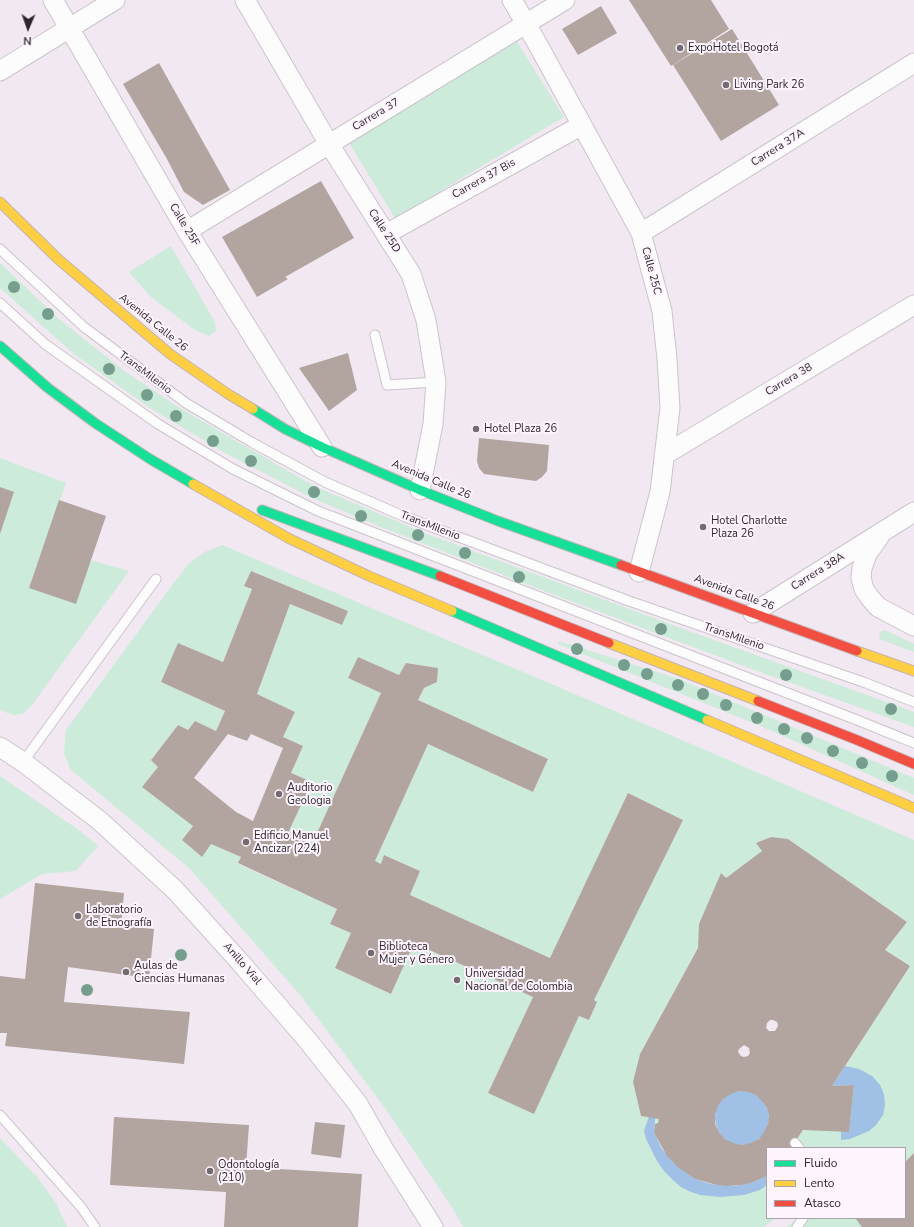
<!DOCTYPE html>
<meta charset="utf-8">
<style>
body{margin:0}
#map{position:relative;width:914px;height:1227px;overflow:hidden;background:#f1e8f1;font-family:"Nunito Sans",sans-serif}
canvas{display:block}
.legend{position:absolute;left:766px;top:1147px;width:140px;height:72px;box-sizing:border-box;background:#fef4fe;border:1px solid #aaa2aa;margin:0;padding:5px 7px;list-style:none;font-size:12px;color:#2d272d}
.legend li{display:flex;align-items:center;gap:8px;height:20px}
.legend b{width:20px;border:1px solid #aaa2aa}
.north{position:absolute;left:8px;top:8px;width:40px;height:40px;-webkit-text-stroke:3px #fef4fe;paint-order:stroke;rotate:182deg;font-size:11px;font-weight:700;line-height:16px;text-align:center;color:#2d272d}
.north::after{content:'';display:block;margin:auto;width:14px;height:18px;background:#2d272d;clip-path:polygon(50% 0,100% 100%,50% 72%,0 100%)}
</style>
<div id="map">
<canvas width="914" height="1227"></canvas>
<ul class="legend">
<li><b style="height:5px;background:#16e098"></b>Fluido</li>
<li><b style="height:5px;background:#ffcf43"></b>Lento</li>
<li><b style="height:5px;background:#f24e42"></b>Atasco</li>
</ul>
<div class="north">N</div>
</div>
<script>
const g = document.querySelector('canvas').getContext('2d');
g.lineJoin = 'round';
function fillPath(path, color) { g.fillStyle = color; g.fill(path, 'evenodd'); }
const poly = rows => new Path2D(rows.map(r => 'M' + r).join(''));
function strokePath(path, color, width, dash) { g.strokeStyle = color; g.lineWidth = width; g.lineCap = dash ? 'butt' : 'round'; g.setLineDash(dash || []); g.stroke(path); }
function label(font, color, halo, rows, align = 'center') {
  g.font = font + ' "Nunito Sans",sans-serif'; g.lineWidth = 4; g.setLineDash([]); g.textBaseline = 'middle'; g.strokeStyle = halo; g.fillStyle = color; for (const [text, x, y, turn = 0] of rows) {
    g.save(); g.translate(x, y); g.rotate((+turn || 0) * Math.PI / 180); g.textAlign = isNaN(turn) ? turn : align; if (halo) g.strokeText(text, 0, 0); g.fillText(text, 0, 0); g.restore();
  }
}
fillPath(poly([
 [516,40,564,117,395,218,348,141],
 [171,246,215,322,216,331,209,336,195,330,151,297,129,272],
 [0,263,59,319,123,370,177,406,217,430,316,487,427,534,678,627,914,712,914,727,749,668,544,591,376,525,312,498,225,453,150,408,74,354,0,288],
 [0,458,66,483,29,588,90,560,129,571,32,705,23,714,13,715,0,710],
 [222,545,575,694,914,840,914,1153,905,1162,905,1148,791,1148,803,1130,854,1085,832,1086,910,966,885,950,907,922,788,839,771,837,757,843,762,851,726,878,721,874,698,948,640,1054,633,1082,641,1116,659,1119,658,1123,655,1125,654,1133,662,1149,673,1162,695,1179,717,1185,727,1186,742,1185,751,1183,767,1176,767,1218,775,1218,764,1227,463,1227,455,1212,385,1108,301,996,189,868,71,770,64,753,66,730,173,584,189,563,205,552],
 [251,571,348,611,341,625,290,604,257,694,295,712,283,737,303,746,291,773,312,782,288,833,312,844,381,693,348,678,358,657,399,675,406,663,438,668,437,682,424,688,418,700,548,759,533,792,428,744,375,861,381,864,385,855,420,871,410,895,550,958,629,793,683,820,594,1000,597,1002,589,1020,579,1016,488,1093,533,997,414,943,391,994,335,968,351,933,330,924,337,909,238,864,241,857,211,844,202,857,182,840,193,826,158,767,151,759,178,725,188,730,195,721,216,731,225,711,161,682,179,643,223,662,252,589,244,586],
 [885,630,914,644,914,652,879,639,880,632],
 [559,641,676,678,914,778,914,795,763,727,558,644],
 [0,776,80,831,98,846,76,871,42,874,0,899],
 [0,1138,37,1177,56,1203,67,1227,0,1227],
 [798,1218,855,1218,862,1227,787,1227]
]), '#ccebda');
fillPath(poly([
 [845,1066,859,1069,872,1076,880,1085,884,1094,885,1105,883,1115,876,1125,869,1131,850,1139,841,1140,841,1131,849,1131,854,1085,832,1086],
 '715 1118a27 27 0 1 1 54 0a27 27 0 1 1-54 0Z',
 [663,1094,655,1120,654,1133,662,1149,673,1162,695,1179,707,1183,717,1185,735,1186,751,1183,767,1176,767,1185,760,1190,744,1195,720,1197,700,1195,691,1192,681,1187,673,1180,664,1171,657,1161,646,1139,644,1131,651,1110]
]), '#a0c0e5');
fillPath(poly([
 [629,0,711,0,729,29,671,66],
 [601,6,617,33,578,55,562,29],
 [732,29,779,105,721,141,673,65],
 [159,63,230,190,203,205,184,192,167,159,123,84],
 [321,181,354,238,285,277,288,279,257,297,222,237],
 [348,353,357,390,329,411,299,368],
 [479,438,549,445,547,471,542,477,536,481,484,474,479,468,477,461],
 [0,487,14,492,0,534],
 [59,500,106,516,76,604,29,588],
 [251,571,348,611,342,625,290,604,257,694,295,712,283,737,303,746,291,773,312,782,288,833,312,844,381,693,348,678,358,657,399,675,406,663,438,668,437,682,424,688,418,700,548,759,533,792,428,744,375,861,381,864,384,855,420,871,410,895,550,958,628,793,683,820,594,1000,597,1002,589,1020,579,1016,534,1114,488,1093,533,997,414,943,391,994,335,968,351,933,330,924,337,909,238,863,241,857,211,844,202,857,182,840,193,826,142,787,158,767,151,760,178,725,188,730,195,721,216,731,225,711,161,682,178,643,223,662,252,589,244,586],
 [228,734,247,741,251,734,283,748,253,821,236,812,194,778],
 [771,837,788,839,907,922,885,950,910,966,832,1086,854,1085,849,1132,803,1130,791,1148,767,1148,767,1176,751,1183,742,1185,727,1186,717,1185,695,1179,679,1168,667,1156,654,1133,655,1124,658,1123,659,1119,641,1116,633,1082,640,1054,698,948,699,924,721,873,726,878,762,851,756,843],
 [770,1020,773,1020,777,1022,778,1026,775,1031,769,1031,766,1028,767,1023],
 [744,1045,749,1048,750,1053,748,1056,744,1057,741,1056,738,1052,739,1049],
 [739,1091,748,1092,756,1095,762,1101,767,1108,769,1116,768,1124,764,1132,759,1139,751,1143,742,1145,733,1143,725,1139,719,1132,715,1124,715,1115,718,1106,723,1099,731,1094],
 [35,883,124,893,121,926,154,929,149,978,68,967,64,1002,190,1012,184,1064,5,1046,7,1033,0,1033,0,976,25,979],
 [114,1117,249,1125,246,1167,362,1174,358,1227,224,1227,226,1192,110,1185],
 [315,1122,345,1125,341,1158,311,1154],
 [914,1153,914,1227,862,1227,855,1218,905,1218,905,1162]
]), '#b2a5a0');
const lane = poly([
 [0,249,84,327,186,403,253,443,325,482,403,516,629,601,866,683,914,702],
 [0,303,45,344,158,424,233,469,318,511,857,720,914,743],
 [375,335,387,385,436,382],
 [23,762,156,579],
 [0,1115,81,1207,95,1227],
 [795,1143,799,1148],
 [797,1227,803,1218]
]);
const street = poly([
 [53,0,187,231,322,447],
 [245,0,329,144,411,274,426,320,436,382,433,424,420,490],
 [512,0,537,43,641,233,662,311,667,359,670,408,660,492,639,572],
 [0,71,115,0],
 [187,231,565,0],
 [641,233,914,63],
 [386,234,582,125],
 [664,455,914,305],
 [879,537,867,554,862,568,861,578,864,589,870,598,878,607,914,626],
 [753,613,914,512],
 [0,747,23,762,100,821,175,890,240,962,309,1042,358,1104,383,1148,433,1227]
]);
const fast = poly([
 [0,346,48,388,95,423,150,459,193,484],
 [253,409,285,429,322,447,420,490,498,521,621,565],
 [262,510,440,576],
 [452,611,707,720]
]);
const slow = poly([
 [0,202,58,259,170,354,228,394,253,409],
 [193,484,290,539,369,576,452,611],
 [609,643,758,701],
 [857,651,914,671],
 [707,720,914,808]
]);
const jam = poly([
 [621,565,857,651],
 [440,576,609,643],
 [758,701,857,740,914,764]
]);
strokePath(lane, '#cbc4cb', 11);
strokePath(street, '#cbc4cb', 21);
strokePath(fast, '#c3b3b6', 11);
strokePath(slow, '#c3b3b6', 11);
strokePath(jam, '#c3b3b6', 11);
strokePath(lane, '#fdfcfd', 9);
strokePath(street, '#fdfcfd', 19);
strokePath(fast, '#16e098', 9);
strokePath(slow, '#ffcf43', 9);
strokePath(jam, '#f24e42', 9);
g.fillStyle = '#759e8f';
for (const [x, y] of [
 [14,287],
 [48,314],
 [109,369],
 [147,395],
 [176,416],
 [213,441],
 [251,461],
 [314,492],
 [361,516],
 [418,535],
 [465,553],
 [519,577],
 [661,629],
 [577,649],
 [624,665],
 [647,674],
 [786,675],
 [678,685],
 [703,694],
 [726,705],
 [891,709],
 [757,718],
 [784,729],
 [807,738],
 [833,751],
 [862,763],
 [892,776],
 [181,955],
 [87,990]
]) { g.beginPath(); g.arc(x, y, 6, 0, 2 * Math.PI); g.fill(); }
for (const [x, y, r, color] of [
 [680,48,4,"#726b72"],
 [726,85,4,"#726b72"],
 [476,429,4,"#726b72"],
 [703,527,4,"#726b72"],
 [279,794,4,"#726b72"],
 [246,842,4,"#726b72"],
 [78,916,4,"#726b72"],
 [371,953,4,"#726b72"],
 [126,972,4,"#726b72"],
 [457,980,4,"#726b72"],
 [210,1171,4,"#726b72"]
]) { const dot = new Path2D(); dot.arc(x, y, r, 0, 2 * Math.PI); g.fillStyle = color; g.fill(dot); strokePath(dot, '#fef4fe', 1.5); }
label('11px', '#2d272d', '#fef4fe', [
 ["ExpoHotel Bogotá",688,48],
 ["Living Park 26",734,85],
 ["Hotel Plaza 26",484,429],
 ["Hotel Charlotte",711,521],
 ["Plaza 26",711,534],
 ["Auditorio",287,788],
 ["Geologia",287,801],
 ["Edificio Manuel",254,836],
 ["Ancizar (224)",254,849],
 ["Laboratorio",86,910],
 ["de Etnografía",86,923],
 ["Biblioteca",379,947],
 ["Mujer y Género",379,960],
 ["Aulas de",134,966],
 ["Ciencias Humanas",134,979],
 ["Universidad",465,974],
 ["Nacional de Colombia",465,987],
 ["Odontología",218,1165],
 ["(210)",218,1178]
], 'left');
label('11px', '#2d272d', '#fef4fe', [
 ["Carrera 37",376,115,-31],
 ["Carrera 37A",778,148,-32],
 ["Carrera 37 Bis",484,179,-29],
 ["Calle 25F",184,225,59],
 ["Calle 25D",384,231,57],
 ["Calle 25C",651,271,75],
 ["Avenida Calle 26",153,323,39],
 ["TransMilenio",145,373,37],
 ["Carrera 38",789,380,-31],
 ["Avenida Calle 26",431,480,23],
 ["TransMilenio",430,526,21],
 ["Carrera 38A",818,572,-32],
 ["Avenida Calle 26",734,593,20],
 ["TransMilenio",734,637,19],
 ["Anillo Vial",242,964,49]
]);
</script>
